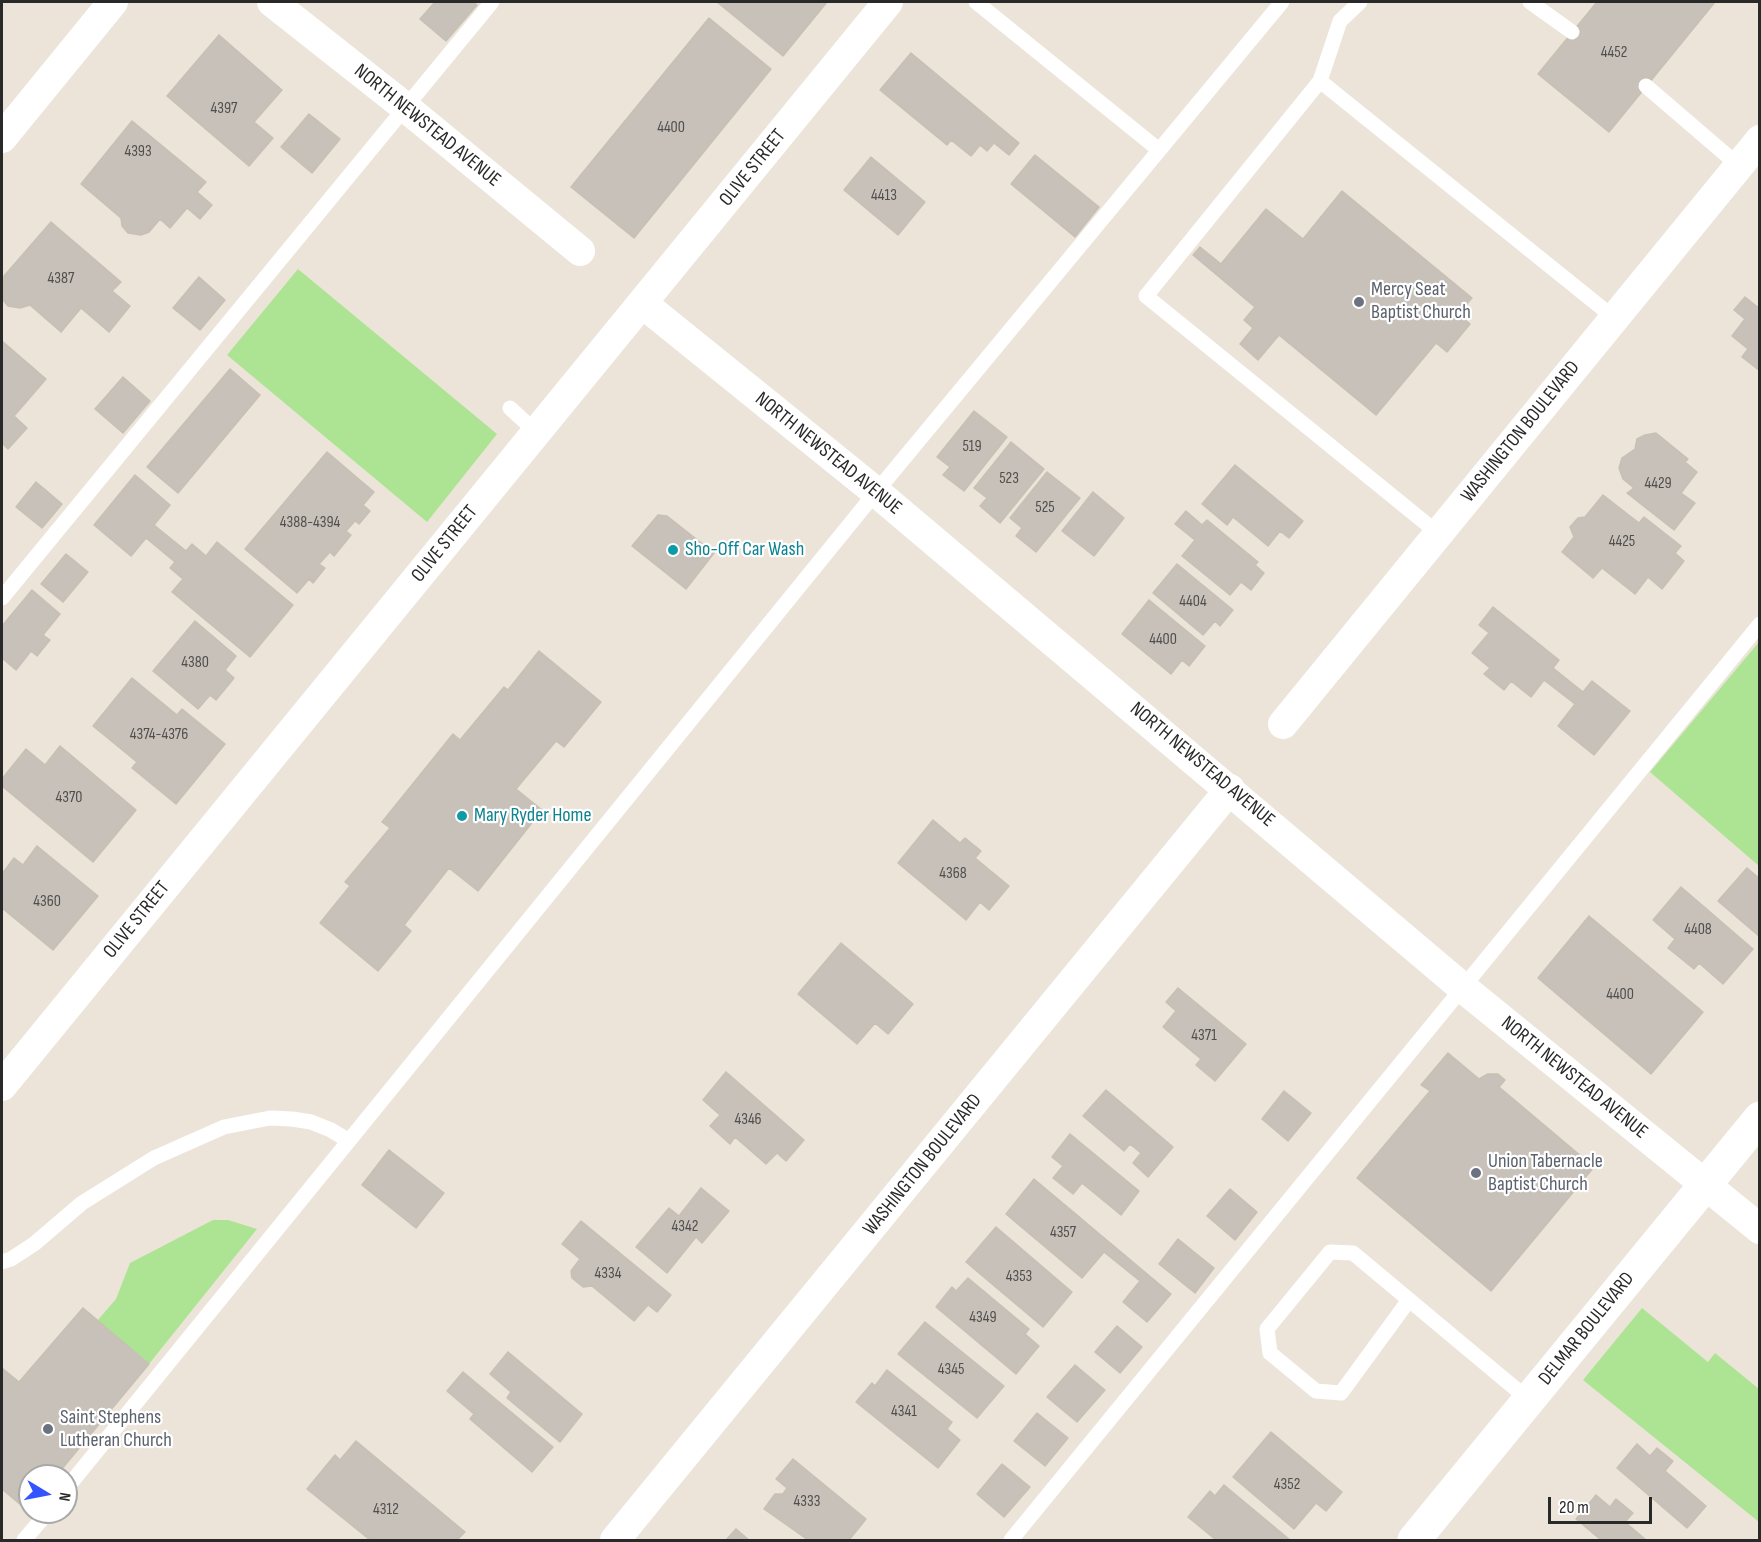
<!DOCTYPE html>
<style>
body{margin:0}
#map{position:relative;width:1761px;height:1542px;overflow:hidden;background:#ece4d9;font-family:"Sofia Sans Condensed",sans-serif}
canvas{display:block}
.frame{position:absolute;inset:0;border:3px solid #292929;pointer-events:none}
.north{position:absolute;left:18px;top:1464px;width:60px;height:60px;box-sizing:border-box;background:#fff;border:2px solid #a9a9a9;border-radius:50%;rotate:100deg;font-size:16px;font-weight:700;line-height:24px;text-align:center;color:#292929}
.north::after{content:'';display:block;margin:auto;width:21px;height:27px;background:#3354ff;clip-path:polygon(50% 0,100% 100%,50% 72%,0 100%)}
.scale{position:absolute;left:1548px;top:1497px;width:104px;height:27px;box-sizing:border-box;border:3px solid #292929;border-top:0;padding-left:8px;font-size:18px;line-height:21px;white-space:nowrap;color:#292929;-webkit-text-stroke:4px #fff;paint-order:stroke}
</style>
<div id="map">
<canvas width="1761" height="1542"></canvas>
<div class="frame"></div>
<div class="north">N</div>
<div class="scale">20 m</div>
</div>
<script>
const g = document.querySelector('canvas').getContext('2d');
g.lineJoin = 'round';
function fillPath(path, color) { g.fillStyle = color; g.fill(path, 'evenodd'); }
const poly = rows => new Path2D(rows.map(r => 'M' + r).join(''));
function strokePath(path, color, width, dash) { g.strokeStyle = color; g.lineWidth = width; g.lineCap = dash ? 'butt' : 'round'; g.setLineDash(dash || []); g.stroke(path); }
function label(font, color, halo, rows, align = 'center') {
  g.font = font + ' "Sofia Sans Condensed",sans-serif'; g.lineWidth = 4.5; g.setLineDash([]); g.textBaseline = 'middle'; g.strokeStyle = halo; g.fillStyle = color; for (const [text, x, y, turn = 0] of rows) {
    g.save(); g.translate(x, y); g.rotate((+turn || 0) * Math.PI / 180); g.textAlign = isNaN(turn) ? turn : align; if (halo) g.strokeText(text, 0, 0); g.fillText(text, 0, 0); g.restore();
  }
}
fillPath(poly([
 [298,269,497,434,427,522,227,355],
 [1759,642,1759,866,1650,772],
 [213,1220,228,1220,257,1229,149,1364,97,1321,116,1299,130,1263],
 [1642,1308,1708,1362,1715,1353,1759,1389,1759,1522,1583,1380]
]), '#ade494');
const building = poly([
 [435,2,472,2,477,5,446,41,420,19,435,2],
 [717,2,827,2,783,56,717,2],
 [1597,2,1715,2,1609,132,1538,74,1597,2],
 [709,18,771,69,634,238,571,187,709,18],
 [219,35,282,90,254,122,273,138,249,166,167,96,219,35],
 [911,53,1019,143,1009,155,994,143,987,151,980,145,971,156,951,140,947,145,880,90,911,53],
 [309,114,340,139,312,173,281,147,309,114],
 [132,121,206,182,197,192,212,205,200,219,187,208,170,228,160,219,149,232,141,235,128,233,122,226,121,218,81,184,132,121],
 [1035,155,1099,207,1075,237,1011,184,1035,155],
 [871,157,925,202,898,235,844,190,871,157],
 [1342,191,1472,298,1458,314,1470,324,1447,352,1436,343,1376,415,1279,335,1258,360,1240,344,1253,328,1244,320,1255,307,1193,255,1200,247,1221,264,1266,209,1303,239,1342,191],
 [51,222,121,282,112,291,130,306,109,332,81,308,61,332,30,305,20,308,8,306,3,300,4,276,51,222],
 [199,277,225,300,200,330,173,308,199,277],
 [1745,297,1760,309,1760,371,1742,357,1748,349,1732,336,1745,319,1734,310,1745,297],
 [2,341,46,379,14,416,27,428,8,449,2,443,2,341],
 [230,369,260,395,178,493,147,467,230,369],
 [123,377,150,401,123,433,95,409,123,377],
 [974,411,1007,437,964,491,943,475,950,467,937,457,974,411],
 [1656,433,1688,459,1685,462,1697,472,1681,493,1695,503,1674,530,1627,493,1634,488,1623,479,1619,468,1622,458,1635,449,1637,439,1645,435,1656,433],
 [1011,442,1044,469,1000,523,980,506,987,498,974,488,1011,442],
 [327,452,374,492,363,505,370,511,359,524,355,521,346,531,351,535,334,556,330,552,319,564,325,568,313,583,309,579,297,593,245,549,327,452],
 [1235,465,1303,521,1289,538,1280,531,1268,546,1233,517,1227,525,1202,504,1235,465],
 [1047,472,1080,498,1036,552,1016,536,1022,528,1010,518,1047,472],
 [135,475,170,505,154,525,186,551,192,544,206,556,217,542,293,605,250,657,172,592,183,579,170,568,175,562,146,538,131,556,94,525,135,475],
 [36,482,62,504,42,528,16,507,36,482],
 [1093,492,1124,518,1094,556,1062,531,1093,492],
 [1603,495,1639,523,1644,517,1681,546,1675,553,1684,561,1662,589,1648,577,1635,594,1602,568,1593,578,1562,552,1574,537,1570,527,1578,518,1585,517,1603,495],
 [1186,511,1202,525,1207,520,1258,562,1255,565,1264,573,1251,590,1241,582,1230,595,1182,556,1195,540,1175,524,1186,511],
 [658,515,667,516,714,553,686,589,632,546,658,515],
 [66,554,88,572,63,602,41,584,66,554],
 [1177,564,1233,610,1220,626,1215,621,1203,635,1153,593,1177,564],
 [32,590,60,614,43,635,50,640,37,656,31,651,16,670,2,658,2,626,32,590],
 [1149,600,1205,646,1189,666,1182,660,1171,674,1122,634,1149,600],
 [1493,607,1559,660,1553,668,1583,692,1592,681,1630,711,1594,755,1558,726,1575,704,1544,680,1531,697,1511,681,1504,690,1484,674,1490,668,1472,653,1489,633,1479,625,1493,607],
 [195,621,236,656,225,670,234,678,216,700,210,695,198,709,153,671,195,621],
 [539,651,601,702,564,747,556,741,516,789,542,810,478,891,449,868,404,925,411,931,378,971,320,923,350,886,345,882,390,828,382,822,453,734,460,740,504,687,508,690,539,651],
 [132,678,177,715,182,709,225,744,176,804,132,768,137,762,93,726,132,678],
 [60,746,136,810,93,862,2,786,2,779,26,749,45,765,60,746],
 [933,820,960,843,965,838,981,851,975,858,1009,886,989,910,980,902,966,920,898,863,933,820],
 [37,846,98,896,53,950,2,908,2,874,14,858,23,865,37,846],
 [1747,868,1760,879,1760,937,1718,901,1747,868],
 [1681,887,1753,949,1723,984,1699,963,1694,969,1668,948,1675,939,1653,920,1681,887],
 [1589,916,1703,1012,1651,1074,1538,978,1589,916],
 [841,943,913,1004,888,1034,875,1023,857,1044,798,994,841,943],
 [1178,988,1246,1044,1215,1081,1196,1065,1201,1059,1163,1027,1176,1011,1166,1002,1178,988],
 [1448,1053,1479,1079,1488,1074,1498,1074,1505,1080,1499,1087,1594,1167,1491,1291,1357,1178,1430,1091,1421,1085,1448,1053],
 [726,1072,804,1140,786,1161,777,1153,766,1164,735,1137,730,1144,710,1126,720,1115,703,1100,726,1072],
 [1106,1090,1173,1147,1148,1177,1133,1163,1141,1153,1130,1144,1124,1151,1083,1116,1106,1090],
 [1284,1091,1311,1113,1288,1141,1262,1119,1284,1091],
 [1070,1134,1139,1191,1121,1215,1082,1183,1073,1194,1053,1178,1063,1166,1052,1157,1070,1134],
 [389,1150,444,1193,416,1228,362,1185,389,1150],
 [1034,1179,1171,1294,1147,1322,1123,1302,1140,1281,1104,1252,1082,1278,1006,1214,1034,1179],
 [701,1188,729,1211,702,1243,696,1237,667,1273,636,1247,669,1208,679,1216,701,1188],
 [1230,1189,1257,1212,1235,1240,1207,1216,1230,1189],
 [581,1221,671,1295,657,1312,648,1305,634,1321,592,1286,583,1287,572,1278,571,1271,580,1259,562,1244,581,1221],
 [996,1227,1072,1292,1043,1327,966,1262,996,1227],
 [1178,1239,1214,1268,1195,1293,1159,1264,1178,1239],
 [968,1278,1029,1329,1025,1334,1039,1346,1016,1374,936,1307,952,1287,956,1291,968,1278],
 [83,1308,149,1364,56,1476,30,1476,30,1508,28,1511,2,1489,2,1368,19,1382,83,1308],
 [925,1322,1004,1386,977,1418,898,1354,925,1322],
 [1117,1326,1142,1347,1120,1373,1095,1352,1117,1326],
 [508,1352,582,1414,560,1442,507,1398,511,1392,490,1374,508,1352],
 [1075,1365,1105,1390,1077,1422,1047,1397,1075,1365],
 [887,1370,952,1422,947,1429,960,1440,938,1468,856,1402,872,1383,875,1386,887,1370],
 [463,1372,553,1447,532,1472,470,1419,474,1414,447,1391,463,1372],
 [1037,1413,1068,1438,1045,1466,1014,1441,1037,1413],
 [1271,1432,1342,1492,1326,1511,1316,1503,1294,1529,1233,1477,1271,1432],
 [356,1441,465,1532,457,1540,370,1540,307,1489,335,1455,340,1460,356,1441],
 [1637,1444,1650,1456,1657,1448,1673,1461,1665,1471,1706,1506,1687,1528,1617,1468,1637,1444],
 [793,1459,866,1519,849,1540,808,1540,764,1509,775,1494,783,1494,787,1488,776,1479,793,1459],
 [1002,1464,1030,1487,1004,1517,977,1494,1002,1464],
 [1224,1485,1290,1540,1216,1540,1188,1517,1210,1491,1215,1496,1224,1485],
 [1596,1495,1610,1507,1616,1499,1633,1513,1625,1522,1646,1540,1601,1540,1576,1519,1596,1495],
 [736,1529,749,1540,726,1540,736,1529]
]);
fillPath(building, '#c7c1b9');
strokePath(building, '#c7c0b3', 1.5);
strokePath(poly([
 [976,2,1159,150],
 [1530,2,1572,32],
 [1320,81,1340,21,1360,2],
 [1646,86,1738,165],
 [510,408,536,432],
 [1439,534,1146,296,1320,81,1613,317],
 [2,598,492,2],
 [2,1262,11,1259,34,1244,82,1203,154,1158,224,1127,270,1118,292,1119,311,1122,331,1130,349,1141],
 [1409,1300,1341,1393,1316,1391,1270,1353,1267,1329,1330,1252,1353,1253,1529,1400],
 [66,1489,876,492,1282,2],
 [24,1540,48,1512],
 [1011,1540,1760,624]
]), '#fff', 15);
strokePath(poly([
 [272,2,405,107,580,251],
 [2,138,113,2],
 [642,303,876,492,1463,988,1760,1229],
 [1283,724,1760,140],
 [2,1086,888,2],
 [615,1540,1230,789]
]), '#fff', 30);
strokePath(poly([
 [1414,1540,1760,1118]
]), '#fff', 33);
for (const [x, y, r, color] of [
 [1359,302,6,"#6b7280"],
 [673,550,6,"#0f9aa8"],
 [462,816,6,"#0f9aa8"],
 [1476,1173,6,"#6b7280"],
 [48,1429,6,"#6b7280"]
]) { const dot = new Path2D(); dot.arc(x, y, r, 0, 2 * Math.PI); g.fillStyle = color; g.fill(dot); strokePath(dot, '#fff', 2); }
label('16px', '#504f4d', null, [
 ["4452",1614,53],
 ["4397",224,109],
 ["4400",671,128],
 ["4393",138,152],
 ["4413",884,196],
 ["4387",61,279],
 ["519",972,447],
 ["523",1009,479],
 ["4429",1658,484],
 ["525",1045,508],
 ["4388-4394",310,523],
 ["4425",1622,542],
 ["4404",1193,602],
 ["4400",1163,640],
 ["4380",195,663],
 ["4374-4376",159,735],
 ["4370",69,798],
 ["4368",953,874],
 ["4360",47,902],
 ["4408",1698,930],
 ["4400",1620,995],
 ["4371",1204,1036],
 ["4346",748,1120],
 ["4342",685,1227],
 ["4357",1063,1233],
 ["4334",608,1274],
 ["4353",1019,1277],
 ["4349",983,1318],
 ["4345",951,1370],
 ["4341",904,1412],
 ["4352",1287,1485],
 ["4333",807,1502],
 ["4312",386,1510]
]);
label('20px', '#292929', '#fff', [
 ["NORTH NEWSTEAD AVENUE",427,126,39],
 ["OLIVE STREET",753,168,-51],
 ["WASHINGTON BOULEVARD",1521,432,-51],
 ["NORTH NEWSTEAD AVENUE",828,454,39],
 ["OLIVE STREET",445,544,-51],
 ["NORTH NEWSTEAD AVENUE",1202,765,40],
 ["OLIVE STREET",137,920,-51],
 ["NORTH NEWSTEAD AVENUE",1574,1078,39],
 ["WASHINGTON BOULEVARD",923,1165,-51],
 ["DELMAR BOULEVARD",1587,1329,-51]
]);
label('20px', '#5b616d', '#fff', [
 ["Mercy Seat",1371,290],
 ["Baptist Church",1371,313],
 ["Union Tabernacle",1488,1162],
 ["Baptist Church",1488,1185],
 ["Saint Stephens",60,1418],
 ["Lutheran Church",60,1441]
], 'left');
label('20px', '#0d838f', '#fff', [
 ["Sho-Off Car Wash",685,550],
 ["Mary Ryder Home",474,816]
], 'left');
</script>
